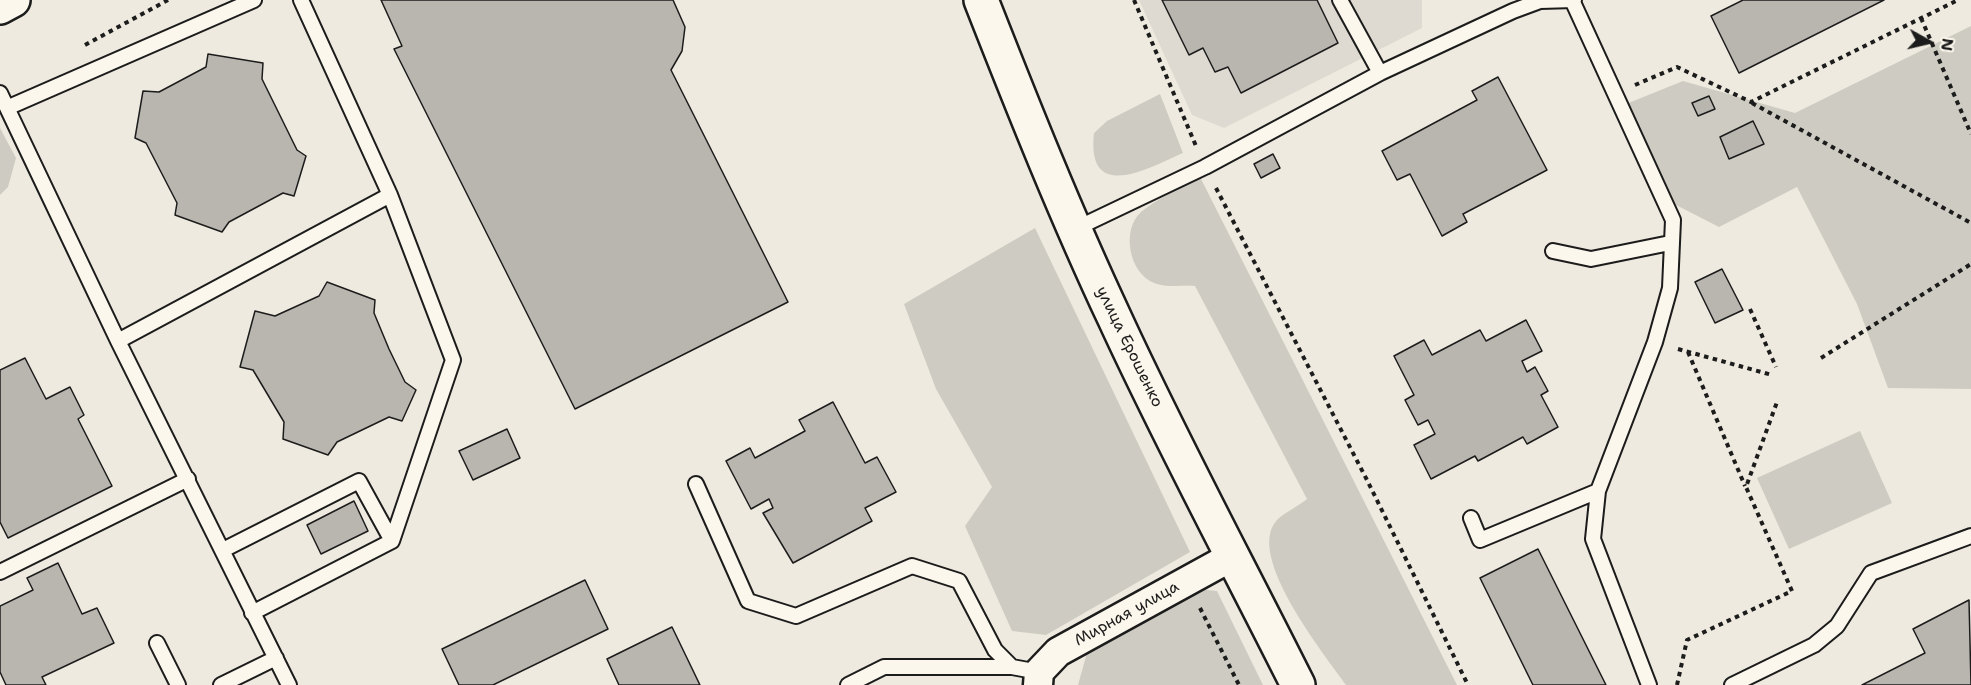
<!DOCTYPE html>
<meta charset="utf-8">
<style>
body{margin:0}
#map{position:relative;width:1971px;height:685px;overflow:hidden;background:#eeeadf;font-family:"Shantell Sans",sans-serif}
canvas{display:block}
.north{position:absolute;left:1899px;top:12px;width:60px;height:60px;-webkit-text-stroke:4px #fbf7ec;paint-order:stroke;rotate:98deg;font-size:16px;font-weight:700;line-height:24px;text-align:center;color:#1c1c1c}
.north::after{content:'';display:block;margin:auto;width:21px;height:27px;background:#1c1c1c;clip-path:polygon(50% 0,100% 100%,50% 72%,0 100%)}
</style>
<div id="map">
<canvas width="1971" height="685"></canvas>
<div class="north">N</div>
</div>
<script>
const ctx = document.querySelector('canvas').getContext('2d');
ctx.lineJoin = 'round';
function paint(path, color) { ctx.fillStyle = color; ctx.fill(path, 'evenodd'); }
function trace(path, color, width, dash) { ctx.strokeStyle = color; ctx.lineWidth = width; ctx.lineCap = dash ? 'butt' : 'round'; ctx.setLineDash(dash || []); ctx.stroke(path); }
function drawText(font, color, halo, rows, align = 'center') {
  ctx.font = font + ' "Shantell Sans",sans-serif'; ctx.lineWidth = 4.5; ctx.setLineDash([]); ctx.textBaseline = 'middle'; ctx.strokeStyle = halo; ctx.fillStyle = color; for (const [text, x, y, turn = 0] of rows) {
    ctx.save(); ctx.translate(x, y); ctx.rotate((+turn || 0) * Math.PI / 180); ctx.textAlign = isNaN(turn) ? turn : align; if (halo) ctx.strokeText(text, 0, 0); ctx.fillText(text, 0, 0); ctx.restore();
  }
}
const built = new Path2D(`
 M1139 0H1422V28L1224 128 1192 115Z`);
const green = new Path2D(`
 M1971 26V389L1888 388 1857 304 1797 187 1719 227 1676 205 1626 104 1683 81 1795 113Z
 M1160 94 1183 153C1149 168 1086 204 1094 133L1107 121Z
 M0 128 16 158 8 187 0 195Z
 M1200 177 1457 685H1346C1325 655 1244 555 1277 520 1285 512 1299 506 1307 499L1195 286C1182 285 1167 288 1154 283 1129 273 1121 230 1141 212 1157 198 1182 188 1200 177Z
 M1035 228 1190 552 1046 635 1012 631 965 526 992 487 936 389 904 304Z
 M1860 431 1892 503 1789 549 1757 478Z
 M1197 589 1217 591 1263 685H1078L1088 649Z`);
const building = new Path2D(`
 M381 0H673L685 27 682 51 671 70 788 302 575 409 394 49 402 46Z
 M1162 0H1317L1338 43 1241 93 1228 67 1215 72 1203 48 1189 55Z
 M1743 0H1884L1739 73 1711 16Z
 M208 54 263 63 262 79 297 150 306 156 294 196 283 193 229 222 222 232 175 215 177 203 146 143 135 138 143 91 159 92 206 67Z
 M1498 77 1547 170 1463 214 1467 222 1442 236 1410 174 1397 180 1382 151 1477 100 1472 91Z
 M1709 96 1715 109 1698 116 1692 103Z
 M1753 121 1764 144 1729 159 1720 137Z
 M1273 154 1280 168 1261 178 1254 164Z
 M1722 269 1743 310 1715 323 1695 282Z
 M327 282 375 300 374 313 389 349 405 382 416 390 402 421 389 417 337 442 328 455 283 439 284 422 253 370 240 367 255 311 275 316 319 296Z
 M1526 320 1542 351 1522 361 1527 372 1535 367 1548 391 1541 395 1558 427 1527 444 1523 437 1478 461 1475 456 1431 479 1414 445 1435 434 1428 420 1418 425 1405 400 1414 395 1394 356 1424 340 1432 355 1480 330 1486 341Z
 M25 358 46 399 70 387 84 415 78 419 112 486 8 538 0 522V370Z
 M833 402 865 463 877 457 896 492 865 508 872 521 793 563 763 513 773 508 769 499 751 509 726 461 750 448 755 458 805 431 799 420Z
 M507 429 520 458 473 480 459 451Z
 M354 501 368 531 321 554 307 525Z
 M1538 549 1606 685H1533L1480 578Z
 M58 563 82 614 97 608 114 643 42 677 46 685H6L0 672V606L33 590 27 578Z
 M585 580 608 629 493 685H459L442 649Z
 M1969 600 1971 685H1862L1925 653 1913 629Z
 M672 627 700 685H619L607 659Z`);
const path = new Path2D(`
 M1134 0 1196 146
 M1921 18 1971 134
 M85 45 168 0
 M1635 85 1677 67 1751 102 1958 0
 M1752 103 1971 223
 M1216 188 1367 480 1468 685
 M1750 309 1776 367
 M1678 349 1772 375
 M1688 352 1745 486
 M1821 358 1971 264
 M1200 608 1239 685
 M1677 685 1687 640 1792 591 1746 487 1777 402`);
const service = new Path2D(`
 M301 0 390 195 453 360 392 541
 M1340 0 1380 73
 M1572 0 1673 220 1670 288 1655 342 1598 491
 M0 93 118 341 289 685
 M9 107 254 0
 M1075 229 1205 167 1380 73 1513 11 1540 1 1574 0
 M1553 251 1591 259 1670 243
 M118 341 390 195
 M696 484 748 601 796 616 912 566 959 581 995 650 1012 667 1039 672
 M1471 518 1480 540 1598 491 1593 539 1649 685
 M223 550 359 481 392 541 252 613
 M0 572 188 479
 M157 643 178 685
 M221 685 276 658
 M848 685 884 667H1012
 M1732 685 1814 645 1837 626 1871 573 1971 536`);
const minor = new Path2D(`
 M1038 685 1039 672 1058 652 1231 557`);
const secondary = new Path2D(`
 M981 0C1023 107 1066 215 1115 319 1172 443 1237 563 1298 685
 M0 7 13 0`);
const streetNames = [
 ["улица Ерошенко",1129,347,64],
 ["Мирная улица",1127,614,-29]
];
paint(built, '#dedad1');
paint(green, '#ceccc2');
paint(building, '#b9b6af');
trace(building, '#1c1c1c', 1.5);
trace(service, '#1c1c1c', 18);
trace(minor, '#1c1c1c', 33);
trace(secondary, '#1c1c1c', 38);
trace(path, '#1c1c1c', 4, [4.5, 4.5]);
trace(service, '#fbf7ec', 14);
trace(minor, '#fbf7ec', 28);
trace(secondary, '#fbf7ec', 33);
drawText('16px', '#1c1c1c', '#fbf7ec', streetNames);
</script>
